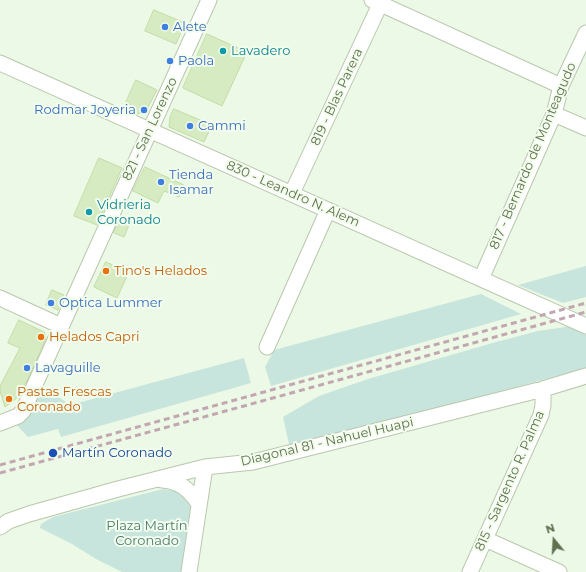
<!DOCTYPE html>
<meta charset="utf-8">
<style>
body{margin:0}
#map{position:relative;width:586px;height:572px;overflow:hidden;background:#edf9e7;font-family:Montserrat,sans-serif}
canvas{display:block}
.north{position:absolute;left:534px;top:520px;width:40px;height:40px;-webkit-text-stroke:3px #f2fded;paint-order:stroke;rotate:342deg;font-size:11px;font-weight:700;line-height:16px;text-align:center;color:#61704f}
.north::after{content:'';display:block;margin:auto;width:14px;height:18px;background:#61704f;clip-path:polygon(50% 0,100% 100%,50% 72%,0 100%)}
</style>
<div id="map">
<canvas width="586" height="572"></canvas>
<div class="north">N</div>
</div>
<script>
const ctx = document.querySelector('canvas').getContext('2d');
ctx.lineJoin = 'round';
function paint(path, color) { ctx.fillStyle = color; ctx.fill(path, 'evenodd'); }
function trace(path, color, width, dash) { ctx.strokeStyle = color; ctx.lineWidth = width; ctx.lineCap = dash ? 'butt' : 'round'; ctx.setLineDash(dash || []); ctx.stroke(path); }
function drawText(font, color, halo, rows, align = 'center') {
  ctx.font = font + ' Montserrat,sans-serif'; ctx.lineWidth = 4; ctx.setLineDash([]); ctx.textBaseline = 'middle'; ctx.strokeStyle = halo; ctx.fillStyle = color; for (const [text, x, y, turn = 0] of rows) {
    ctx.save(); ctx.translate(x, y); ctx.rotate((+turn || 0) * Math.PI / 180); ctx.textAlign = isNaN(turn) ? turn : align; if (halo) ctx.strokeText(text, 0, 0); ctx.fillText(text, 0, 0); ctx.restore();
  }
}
const green = new Path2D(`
 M586 266V297L563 303 518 285Z
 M481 294 521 314 271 386 265 367 274 350Z
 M572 326 586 335V368L290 449 283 417 319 396 368 379 496 342 538 331Z
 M244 358 251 383 61 437 58 429 28 437 13 421 39 383 70 405Z
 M163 489 175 491 187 499 193 511 182 572H122L96 559 72 544 40 528 41 524 53 517Z`);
const building = new Path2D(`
 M154 10 185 23 176 44 145 31Z
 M207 34 247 52 222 106 183 88Z
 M136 80 157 90 146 111 137 114 124 107Z
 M174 109 212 125 204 142 169 127 170 117Z
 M99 158 122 168 97 225 74 216Z
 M145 167 184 185 179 197 164 191 158 203 133 191Z
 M119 220 129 225 124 237 114 233Z
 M106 262 129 272 117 298 94 287Z
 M52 290 64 295 58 310 46 305Z
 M19 320 44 332 46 338 29 377 18 397 5 407 0 391V386L20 348 8 343Z`);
const minor = new Path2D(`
 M372 0 561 86
 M0 63 586 326
 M554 114 586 128
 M292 193 382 0
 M481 279 554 114 561 86 586 33
 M0 298 61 326
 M267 347 328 210
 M0 423 18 416 23 411 209 0
 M162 480C179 481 189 489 199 504
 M0 527 9 521 29 514 118 489 205 467 253 462 543 389 586 376
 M485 539 559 572
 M189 572 205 467
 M470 572 541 415 543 405V389`);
const rail = new Path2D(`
 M0 465 586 303
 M0 473 586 312`);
const markers = [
 [165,27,4,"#3f7fe0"],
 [223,51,4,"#0f9aa8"],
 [170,61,4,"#3f7fe0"],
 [144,110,4,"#3f7fe0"],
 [190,126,4,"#3f7fe0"],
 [161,182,4,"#3f7fe0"],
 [89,212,4,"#0f9aa8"],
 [106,271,4,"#e8710a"],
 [51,303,4,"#3f7fe0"],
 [41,337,4,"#e8710a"],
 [27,368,4,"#3f7fe0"],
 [9,399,4,"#e8710a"],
 [53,453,5,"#1a4fb4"]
];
const shopNames = [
 ["Alete",173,27],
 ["Paola",178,61],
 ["Rodmar Joyeria",136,110,"right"],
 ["Cammi",198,126],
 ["Tienda",169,175],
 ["Isamar",169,190],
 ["Optica Lummer",59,303],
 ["Lavaguille",35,368]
];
const cultureNames = [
 ["Lavadero",231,51],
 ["Vidrieria",97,205],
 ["Coronado",97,220]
];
const streetNames = [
 ["819 - Blas Parera",337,97,-65],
 ["821 - San Lorenzo",150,129,-65],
 ["817 - Bernardo de Monteagudo",533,156,-67],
 ["830 - Leandro N. Alem",293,194,24],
 ["Diagonal 81 - Nahuel Huapi",327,442,-13],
 ["815 - Sargento R. Palma",510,481,-66]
];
const foodNames = [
 ["Tino's Helados",114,271],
 ["Helados Capri",49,337],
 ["Pastas Frescas",17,392],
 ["Coronado",17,407]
];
const transitNames = [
 ["Martín Coronado",62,453]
];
const parkNames = [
 ["Plaza Martín",147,526],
 ["Coronado",147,541]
];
paint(green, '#c7e5dc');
paint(building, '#d7ebc2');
trace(building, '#c2dca5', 1);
trace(minor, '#b9c7ad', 17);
trace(minor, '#fff', 15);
trace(rail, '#c2a7b1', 3, [6, 4]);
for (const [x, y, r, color] of markers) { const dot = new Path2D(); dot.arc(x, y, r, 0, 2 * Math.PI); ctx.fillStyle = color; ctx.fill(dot); trace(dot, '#f2fded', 1.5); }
drawText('13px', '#366cbe', '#f2fded', shopNames, 'left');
drawText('13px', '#0d838f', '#f2fded', cultureNames, 'left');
drawText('13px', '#61704f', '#f2fded', streetNames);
drawText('13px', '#c56008', '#f2fded', foodNames, 'left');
drawText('13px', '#164399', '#f2fded', transitNames, 'left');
drawText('13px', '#4c7a70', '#f2fded', parkNames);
</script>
